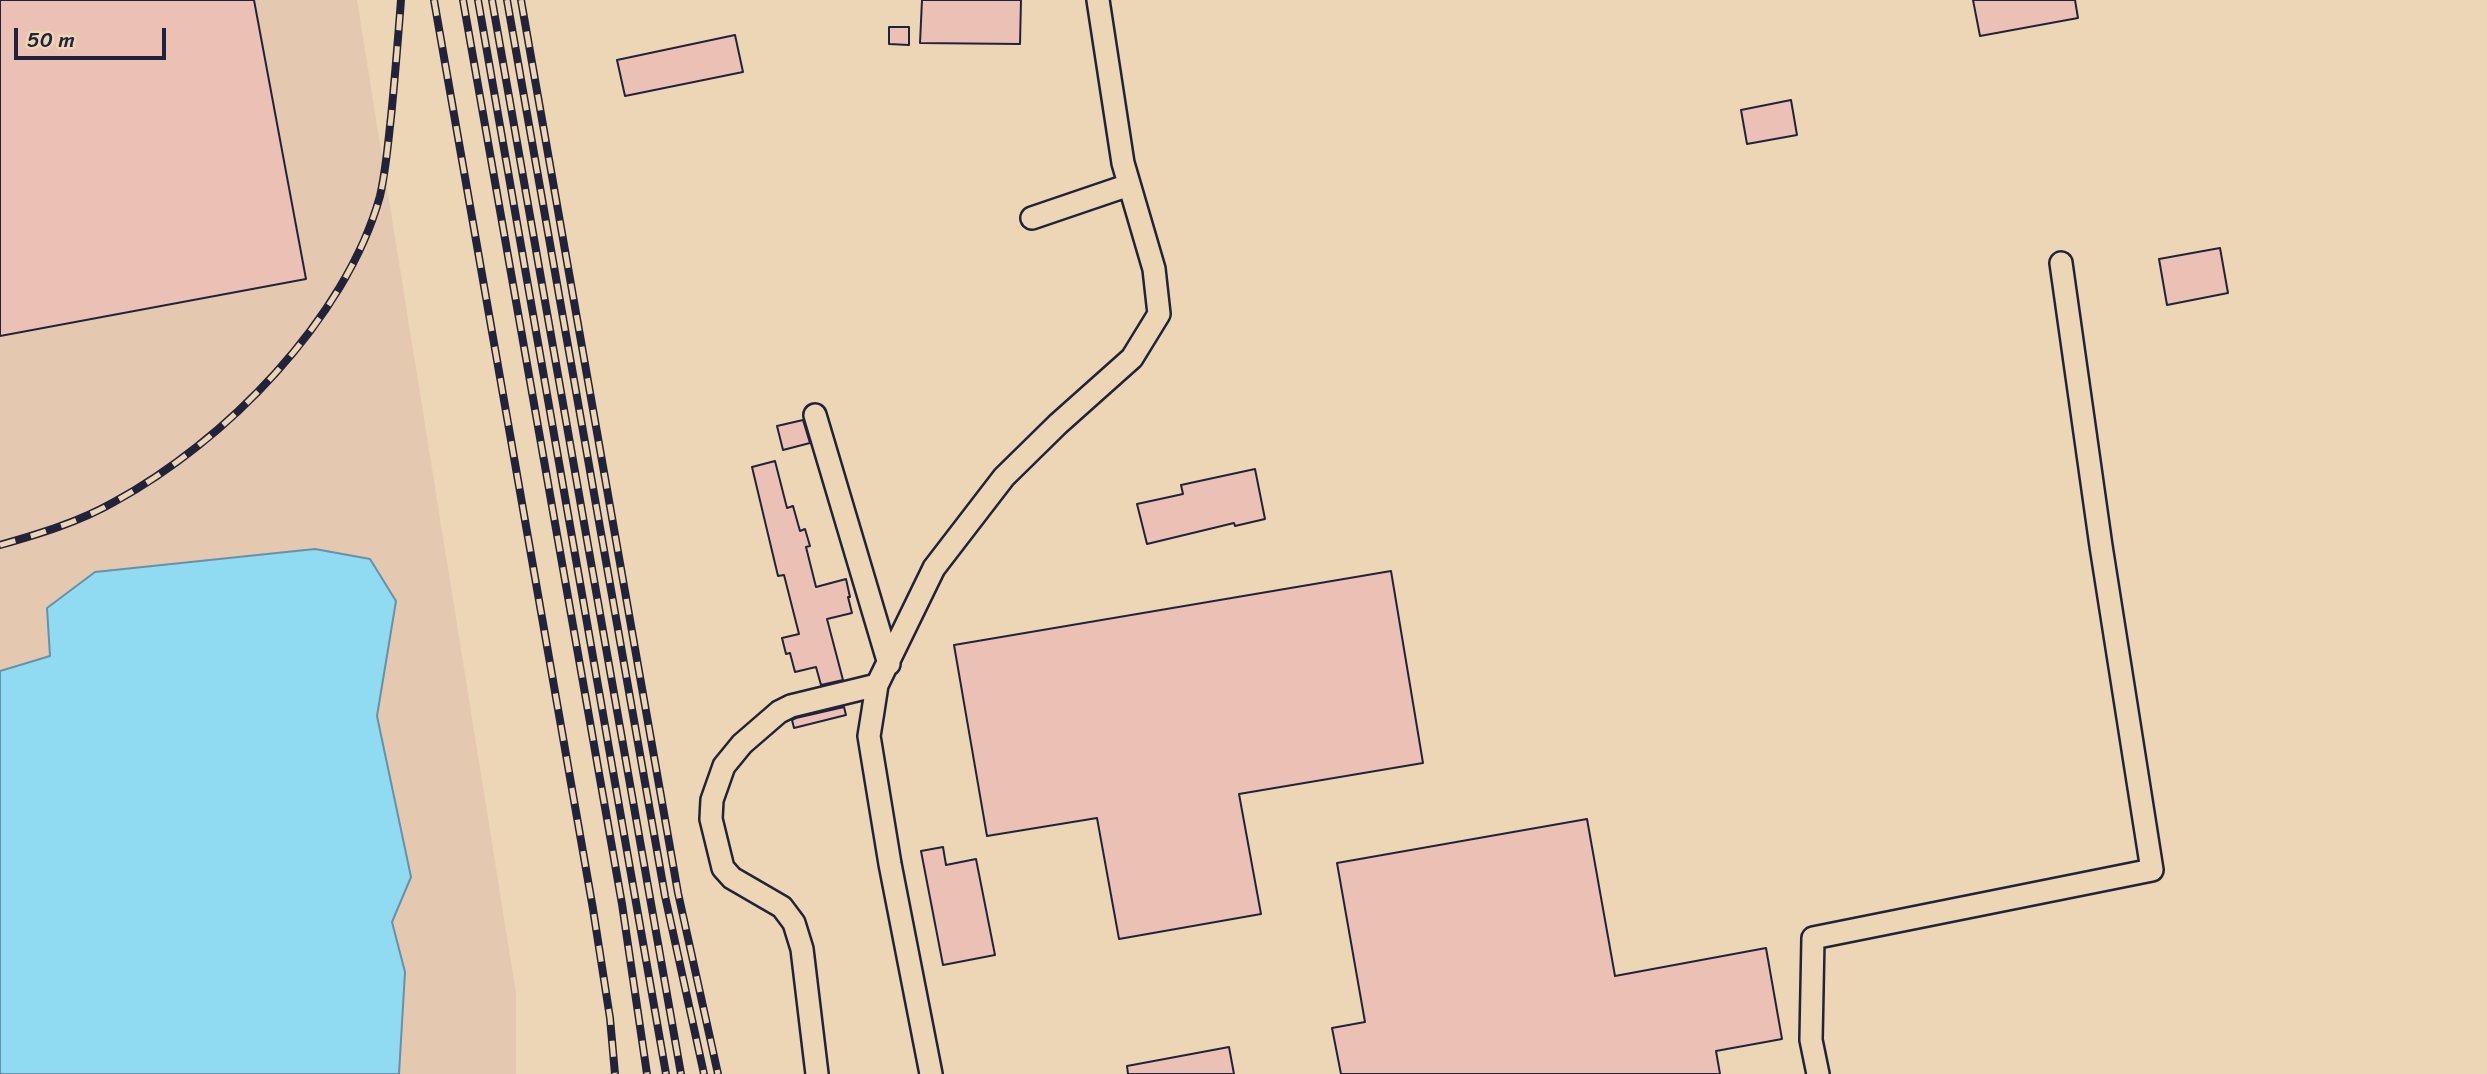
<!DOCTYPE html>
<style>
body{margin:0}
#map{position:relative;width:2487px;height:1074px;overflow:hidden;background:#ecd6b5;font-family:Sriracha,sans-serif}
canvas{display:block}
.scale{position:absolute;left:14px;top:28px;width:152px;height:32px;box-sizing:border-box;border:4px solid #22223b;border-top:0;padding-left:9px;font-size:21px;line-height:24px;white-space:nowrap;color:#22223b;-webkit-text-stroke:5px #ecd6b5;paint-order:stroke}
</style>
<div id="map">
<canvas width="2487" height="1074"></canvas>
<div class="scale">50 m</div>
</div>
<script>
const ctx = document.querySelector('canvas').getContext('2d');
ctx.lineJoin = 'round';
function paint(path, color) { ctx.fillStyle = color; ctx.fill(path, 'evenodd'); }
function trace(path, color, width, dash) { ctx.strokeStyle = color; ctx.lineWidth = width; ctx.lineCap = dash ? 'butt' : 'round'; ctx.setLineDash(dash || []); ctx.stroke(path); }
const built = new Path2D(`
 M0 0H357L516 993V1074H0Z`);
const water = new Path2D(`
 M315 549 370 559 396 601 377 716 411 877 392 922 405 972 399 1074H0V671L50 656 47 608 95 572Z`);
const building = new Path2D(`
 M0 0H254L306 279 0 336Z
 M922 0H1021L1020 44 920 43Z
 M1973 0H2075L2078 18 1980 36Z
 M889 27H909V45L889 44Z
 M735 35 743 72 625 96 617 60Z
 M1791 100 1797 135 1747 144 1741 110Z
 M2220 248 2228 293 2167 305 2159 259Z
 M803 420 810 443 783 450 777 426Z
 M775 461 787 508 793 506 800 531 805 529 810 546 806 547 816 587 846 579 850 597H848L852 613 827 619 843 680 821 685 816 667 795 672 790 653 786 654 782 638 799 634 784 575 778 576 752 467Z
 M1255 469 1265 519 1235 526 1234 523 1147 544 1137 504 1183 494 1181 485Z
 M1391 571 1423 763 1239 794 1261 914 1119 939 1097 818 987 836 954 645Z
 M844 707 846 715 794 728 792 720 796 718Z
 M1587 819 1615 976 1766 948 1782 1039 1716 1051 1720 1074H1341L1332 1028 1365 1022 1337 863Z
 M943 847 946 865 976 859 995 955 943 965 921 851Z
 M1229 1047 1234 1074H1128L1127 1066Z`);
const minor = new Path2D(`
 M1032 218 1129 185
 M815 415 889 664
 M817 1074 802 949 794 923 782 907 732 878 723 868 711 819 712 800 724 766 742 744 779 712 791 706 877 685
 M931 1074 890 864 869 736 873 711 877 685 934 568 1004 477 1058 424 1132 358 1159 314 1154 269 1123 163 1098 0
 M1818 1074 1811 1040 1813 938 2152 870 2101 546 2061 263`);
const rail = new Path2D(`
 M434 0 593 909 610 1018 615 1074
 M463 0 622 904 647 1074
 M478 0 666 1074
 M492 0 681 1074
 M507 0 665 896 704 1074
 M521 0 678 893 718 1074
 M0 545C39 534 79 522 114 502 225 442 346 319 380 196 386 170 388 143 391 117 395 78 398 39 401 0`);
paint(built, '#e4c9b0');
paint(water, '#91dbf2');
trace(water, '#6591a9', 2);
paint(building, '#ecc1b5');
trace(building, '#22223b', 2);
trace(minor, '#22223b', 26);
trace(minor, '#ecd6b5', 21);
trace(rail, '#22223b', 8);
trace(rail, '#ecd6b5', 5, [16]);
</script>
